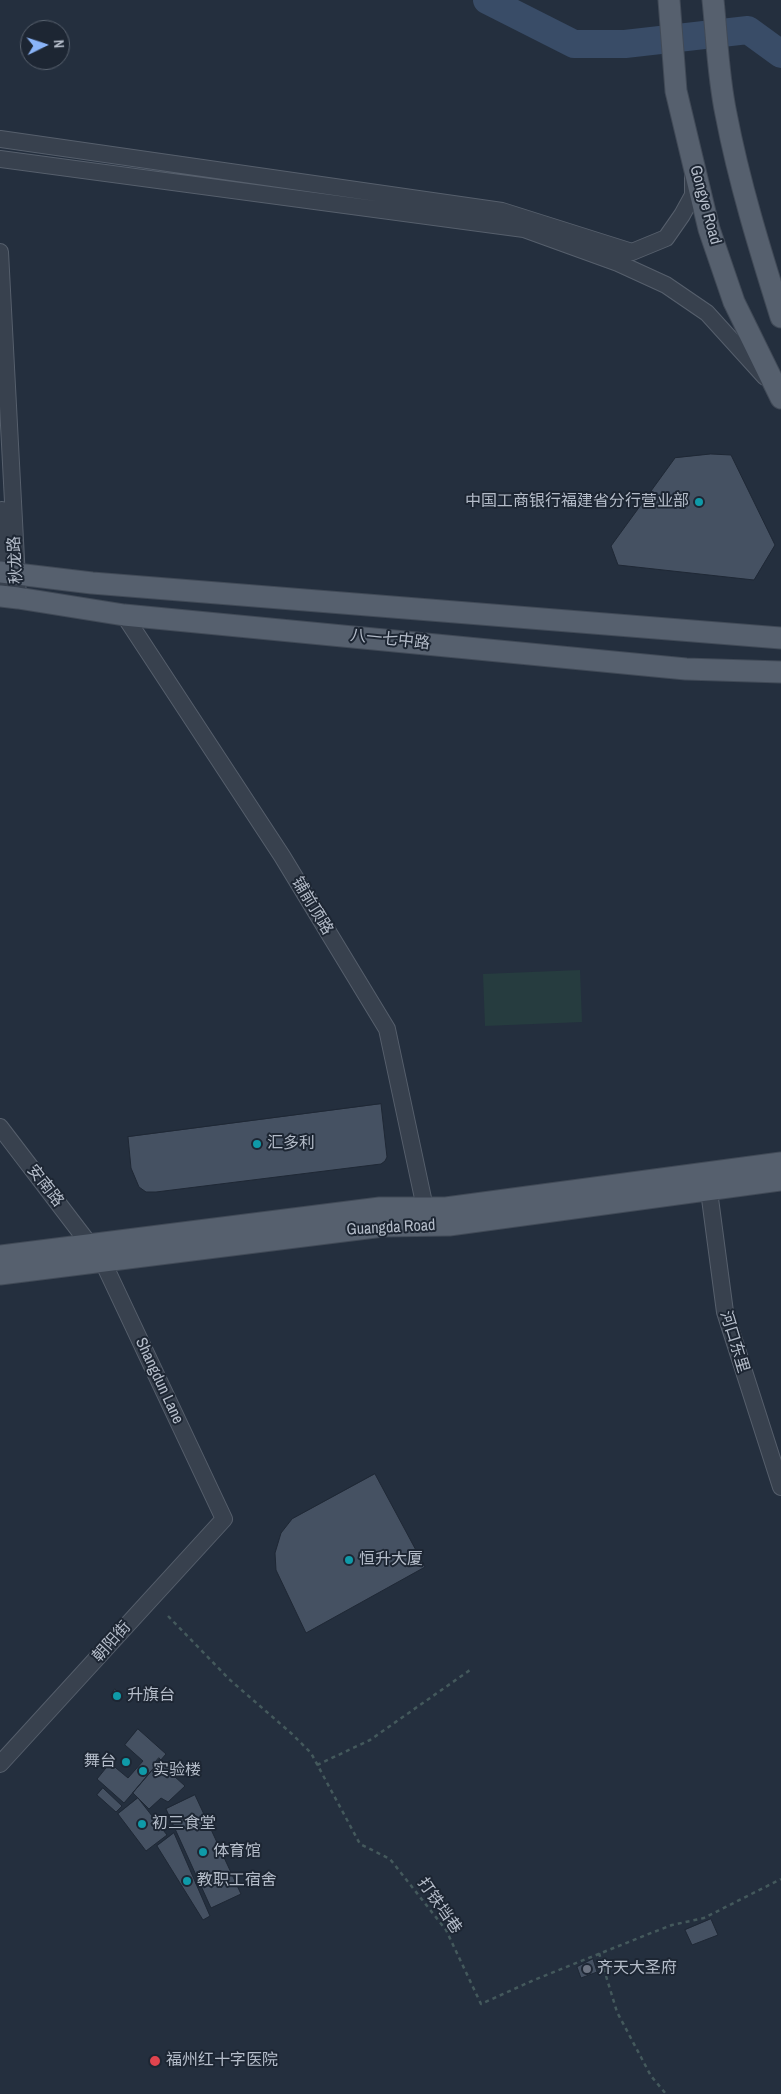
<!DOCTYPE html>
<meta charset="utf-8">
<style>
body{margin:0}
#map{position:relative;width:781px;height:2094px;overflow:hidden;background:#242f3e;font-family:"Archivo Narrow",sans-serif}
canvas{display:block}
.north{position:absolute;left:20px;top:20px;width:50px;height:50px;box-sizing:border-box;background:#1d2633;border:1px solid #59626f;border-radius:50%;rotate:86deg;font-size:14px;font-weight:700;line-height:20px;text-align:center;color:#b4bcc9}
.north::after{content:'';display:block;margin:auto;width:18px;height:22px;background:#8ab4f8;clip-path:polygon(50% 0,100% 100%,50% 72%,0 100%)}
</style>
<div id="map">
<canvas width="781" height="2094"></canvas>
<div class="north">N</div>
</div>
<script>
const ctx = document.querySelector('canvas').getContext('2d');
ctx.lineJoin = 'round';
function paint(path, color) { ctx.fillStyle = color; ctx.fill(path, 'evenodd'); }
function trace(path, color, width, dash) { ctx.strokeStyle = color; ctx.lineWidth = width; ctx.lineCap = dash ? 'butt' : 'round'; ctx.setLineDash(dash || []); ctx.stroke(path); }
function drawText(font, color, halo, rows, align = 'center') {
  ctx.font = font + ' "Archivo Narrow","Noto Sans SC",sans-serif'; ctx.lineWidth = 4; ctx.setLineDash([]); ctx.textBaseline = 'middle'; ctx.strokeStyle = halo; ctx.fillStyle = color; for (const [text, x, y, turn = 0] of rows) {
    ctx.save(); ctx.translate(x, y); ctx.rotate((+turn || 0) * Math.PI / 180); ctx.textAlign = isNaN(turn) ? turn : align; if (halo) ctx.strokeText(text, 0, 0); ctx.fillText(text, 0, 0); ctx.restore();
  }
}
const green = new Path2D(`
 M580 970 582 1022 485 1026 483 974Z`);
const river = new Path2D(`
 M487 0 574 44H625L748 30 781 54`);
const building = new Path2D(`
 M711 454 731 455 775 545 754 580 618 565 611 546 675 458Z
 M381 1104 387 1157 385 1161 381 1164 156 1192H146L139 1187 131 1168 128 1137Z
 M375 1474 425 1567 306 1633 276 1570 275 1553 281 1533 292 1519Z
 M115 1689 123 1697 119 1702 111 1695Z
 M138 1729 166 1754 124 1803 97 1779 110 1763 128 1778 143 1761 125 1745Z
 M159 1758 165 1764 159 1770 153 1765Z
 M160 1761 177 1772 174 1776 185 1786 168 1802 161 1798 149 1809 133 1793Z
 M103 1788 122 1806 116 1812 97 1795Z
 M195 1795 241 1894 211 1908 166 1809Z
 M138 1798 167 1835 146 1851 118 1814Z
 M174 1833 210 1916 203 1920 157 1846Z
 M711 1919 718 1935 692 1945 685 1930Z
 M593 1959 597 1972 581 1978 577 1967Z`);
const path = new Path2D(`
 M168 1616 229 1679 292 1734 311 1753 360 1844 390 1859 446 1930 481 2004 534 1980 646 1935 672 1925 704 1918 781 1879
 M317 1765 370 1740 470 1670
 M599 1953 617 2012 651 2076 666 2094`);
const minor = new Path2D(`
 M0 139 502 211 632 252 666 238 682 215 693 195V178
 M0 159 524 229 618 263 666 285 707 313 765 377
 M0 252 18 598
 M2 510 5 572 3 597
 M124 615 282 856 387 1029 427 1217
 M0 1127 103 1262 224 1519 0 1764
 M709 1191 725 1312 781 1487`);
const major = new Path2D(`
 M669 0 676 91 709 229 734 302 781 398
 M713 0C717 38 718 76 726 114 739 182 760 250 781 317
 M0 572 92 583 781 638
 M0 596 18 598 124 615 686 669 781 672
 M0 1256 380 1208H446L781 1163
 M0 1274 383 1226 449 1225 781 1180`);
const markers = [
 [699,502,5,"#0f9aa8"],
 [257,1144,5,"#0f9aa8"],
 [349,1560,5,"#0f9aa8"],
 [117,1696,5,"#0f9aa8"],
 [126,1762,5,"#0f9aa8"],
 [143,1771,5,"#0f9aa8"],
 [142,1824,5,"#0f9aa8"],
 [203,1852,5,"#0f9aa8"],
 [187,1881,5,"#0f9aa8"],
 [587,1969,5,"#6b7280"],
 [155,2061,6,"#e0444e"]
];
const streetNames = [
 ["Gongye Road",705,205,75],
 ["秋龙路",16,560,-93],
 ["八一七中路",390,640,6],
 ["铺前顶路",312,906,59],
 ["安南路",45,1186,52],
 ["Guangda Road",391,1228,-3],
 ["河口东里",734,1342,73],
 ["Shangdun Lane",159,1381,65],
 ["朝阳街",112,1642,-48],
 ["打铁垱巷",439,1906,55]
];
const poiNames = [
 ["中国工商银行福建省分行营业部",689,502,"right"],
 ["汇多利",267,1144],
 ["恒升大厦",359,1560],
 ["升旗台",127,1696],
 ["舞台",116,1762,"right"],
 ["实验楼",153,1771],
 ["初三食堂",152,1824],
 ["体育馆",213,1852],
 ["教职工宿舍",197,1881],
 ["齐天大圣府",597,1969],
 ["福州红十字医院",166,2061]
];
paint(green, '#263c3f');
trace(river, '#394c67', 28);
paint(building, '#455162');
trace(building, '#1f2835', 1);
trace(minor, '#565f6c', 18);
trace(major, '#414a57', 23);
trace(path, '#44595c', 2.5, [4, 4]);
trace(minor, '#38414e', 16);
trace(major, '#56606e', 21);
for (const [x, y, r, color] of markers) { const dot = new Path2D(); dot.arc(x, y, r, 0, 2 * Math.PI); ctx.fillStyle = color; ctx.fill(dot); trace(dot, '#1d2633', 2); }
drawText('16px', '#b4bcc9', '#1d2633', streetNames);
drawText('16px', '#b4bcc9', '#1d2633', poiNames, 'left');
</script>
